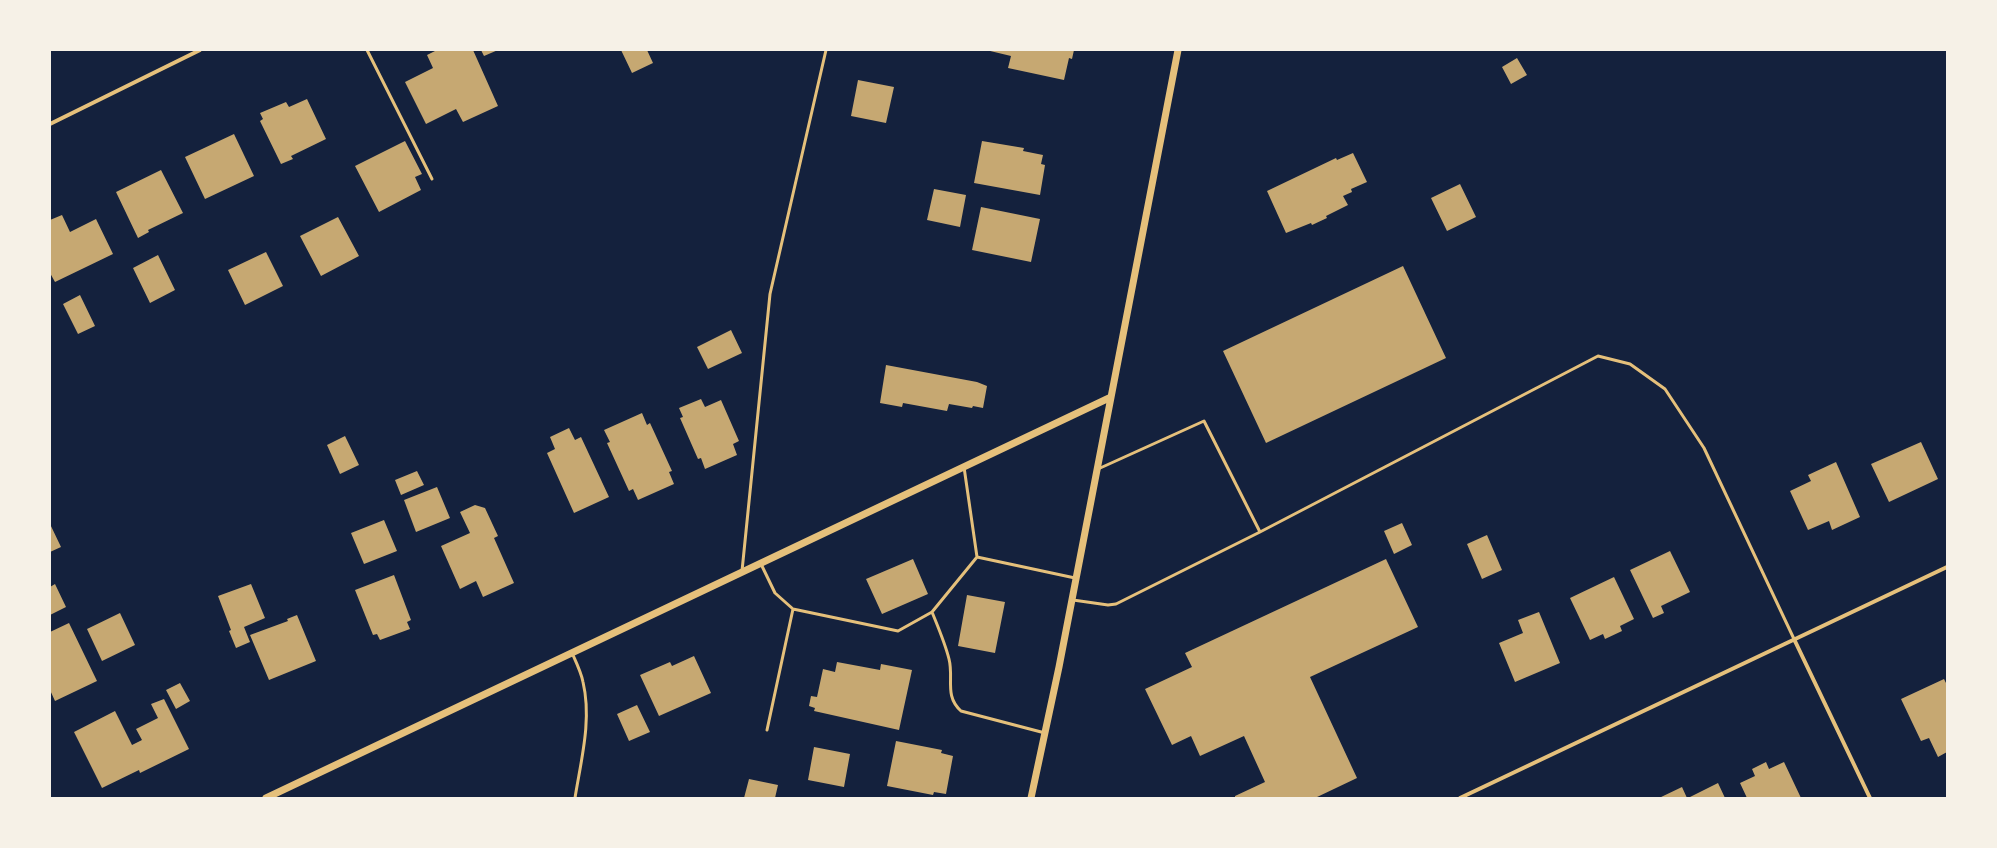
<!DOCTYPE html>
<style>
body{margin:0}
#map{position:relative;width:1997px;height:848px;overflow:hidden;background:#14213d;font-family:"PT Sans",sans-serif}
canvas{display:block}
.frame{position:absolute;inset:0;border:51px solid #f6f1e7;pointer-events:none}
</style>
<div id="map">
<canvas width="1997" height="848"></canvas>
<div class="frame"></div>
</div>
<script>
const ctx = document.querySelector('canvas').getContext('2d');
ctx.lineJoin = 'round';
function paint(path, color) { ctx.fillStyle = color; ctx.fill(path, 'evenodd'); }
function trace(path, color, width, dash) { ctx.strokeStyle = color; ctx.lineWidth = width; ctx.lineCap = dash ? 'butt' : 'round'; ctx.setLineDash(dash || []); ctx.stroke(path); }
const building = new Path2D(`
 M437 50H473L498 106 463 122 456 109 426 124 405 82 433 68 427 55Z
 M481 50H498L484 56Z
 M621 50H647L653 63 632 73Z
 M986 50H1074L1072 59 1069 58 1064 80 1008 68 1011 56Z
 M1517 58 1527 75 1511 84 1502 67Z
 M858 80 894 87 886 123 851 116Z
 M307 99 326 139 291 156 293 159 281 164 260 121 263 119 260 113 286 102 289 107Z
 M234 134 254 176 205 199 185 157Z
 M405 141 422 174 415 177 421 190 379 212 355 166Z
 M982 141 1024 148 1023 151 1043 155 1041 164 1045 165 1040 195 974 183Z
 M1353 153 1367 182 1351 189 1352 192 1343 196 1348 205 1326 216 1327 218 1312 225 1311 223 1286 233 1267 191 1336 158 1337 160Z
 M161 170 183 213 148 230 149 232 138 238 116 192Z
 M1460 184 1476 217 1447 231 1431 198Z
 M934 189 966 195 960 227 927 220Z
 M981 207 1040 219 1031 262 972 250Z
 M62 215 70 232 96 219 113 254 55 282 50 273V220Z
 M338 217 359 256 321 276 300 236Z
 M266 252 283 286 245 305 228 270Z
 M158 255 175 290 150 303 133 268Z
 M1403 266 1446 358 1266 443 1223 351Z
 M80 295 95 326 78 334 63 304Z
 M731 330 742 353 708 369 697 347Z
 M886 365 977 382 987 386 983 408 973 406 972 408 949 404 947 411 903 403 902 407 880 403Z
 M701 399 705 407 721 400 739 441 733 444 737 455 705 469 701 458 698 459 680 418 683 417 679 408Z
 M642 413 647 425 650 423 672 471 669 472 674 484 638 500 633 489 629 491 607 443 610 442 604 430Z
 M569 428 575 440 581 437 609 497 574 513 547 453 555 449 550 437Z
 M345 436 359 465 340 474 327 445Z
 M1921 442 1938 479 1889 502 1871 464Z
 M1836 462 1860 517 1832 530 1829 521 1808 530 1790 491 1811 481 1808 475Z
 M417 471 424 485 401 495 395 480Z
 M437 487 450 518 416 532 404 500Z
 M475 505 485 508 498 536 494 538 514 583 483 597 476 581 460 589 441 546 470 533 460 512Z
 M384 520 397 551 364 564 351 533Z
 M1402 523 1412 545 1394 554 1384 531Z
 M50 524 61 547 50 552Z
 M1487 535 1502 570 1482 579 1467 544Z
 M1670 551 1690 592 1661 606 1664 613 1653 618 1630 570Z
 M913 559 928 594 882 614 866 579Z
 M1386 559 1418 627 1310 677 1357 778 1315 798H1235V796L1265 782 1244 736 1200 756 1191 736 1172 745 1145 689 1192 667 1185 653Z
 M394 575 411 620 407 622 410 629 380 640 377 634 373 635 355 590Z
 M1614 577 1634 619 1620 626 1622 631 1605 639 1603 634 1590 640 1570 598Z
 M55 584 66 607 50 615V587Z
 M251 584 265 618 244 627 250 642 236 648 229 631 231 630 218 596Z
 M967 595 1005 602 995 653 958 646Z
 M1539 612 1560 663 1515 682 1499 643 1523 633 1518 620Z
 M120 613 135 645 102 661 87 629Z
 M297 615 316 661 269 680 250 635 288 621 287 619Z
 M69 623 97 681 55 701 50 690V632Z
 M694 656 711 693 659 716 640 675 670 662 672 666Z
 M837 662 880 670 881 664 912 670 899 730 814 711 815 708 809 706 811 696 817 697 823 669 835 672Z
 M1944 679 1947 685V752L1938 757 1929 738 1921 741 1901 699Z
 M180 683 190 701 176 709 166 690Z
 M164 699 189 749 140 773 139 770 102 788 74 732 115 711 132 745 142 740 136 729 158 718 151 704Z
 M637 705 650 732 629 741 617 714Z
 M896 741 942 750 941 753 953 756 946 794 934 792 933 795 887 786Z
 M814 747 850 754 844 787 808 780Z
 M1766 762 1769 769 1784 762 1801 798H1747L1740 783 1755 776 1752 769Z
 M749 779 778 785 775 798H744Z
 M1718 783 1725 798H1688Z
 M1682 787 1687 798H1659Z`);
const service = new Path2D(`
 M367 50 432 179
 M964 467 977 557 1075 578
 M1098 469 1204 421 1260 532
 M761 564 775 593 793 609 898 631 932 612 977 557
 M742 571 770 294 826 50
 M1073 600 1108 605 1116 604 1260 532 1598 356 1630 364 1665 389 1704 448 1794 639
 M932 612C938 627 945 643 949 659 954 678 944 696 961 711L1045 733
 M572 653C576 662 581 672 583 682 592 720 581 760 575 798
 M767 730 793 609`);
const minor = new Path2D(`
 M50 124 200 50
 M1794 639 1870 798
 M1460 798 1947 567`);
const tertiary = new Path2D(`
 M266 798 1109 398
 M1031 798 1059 667 1178 50`);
paint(building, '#c6a872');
trace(service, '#e5c07b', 3);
trace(minor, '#e5c07b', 4);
trace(tertiary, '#e5c07b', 7);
</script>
